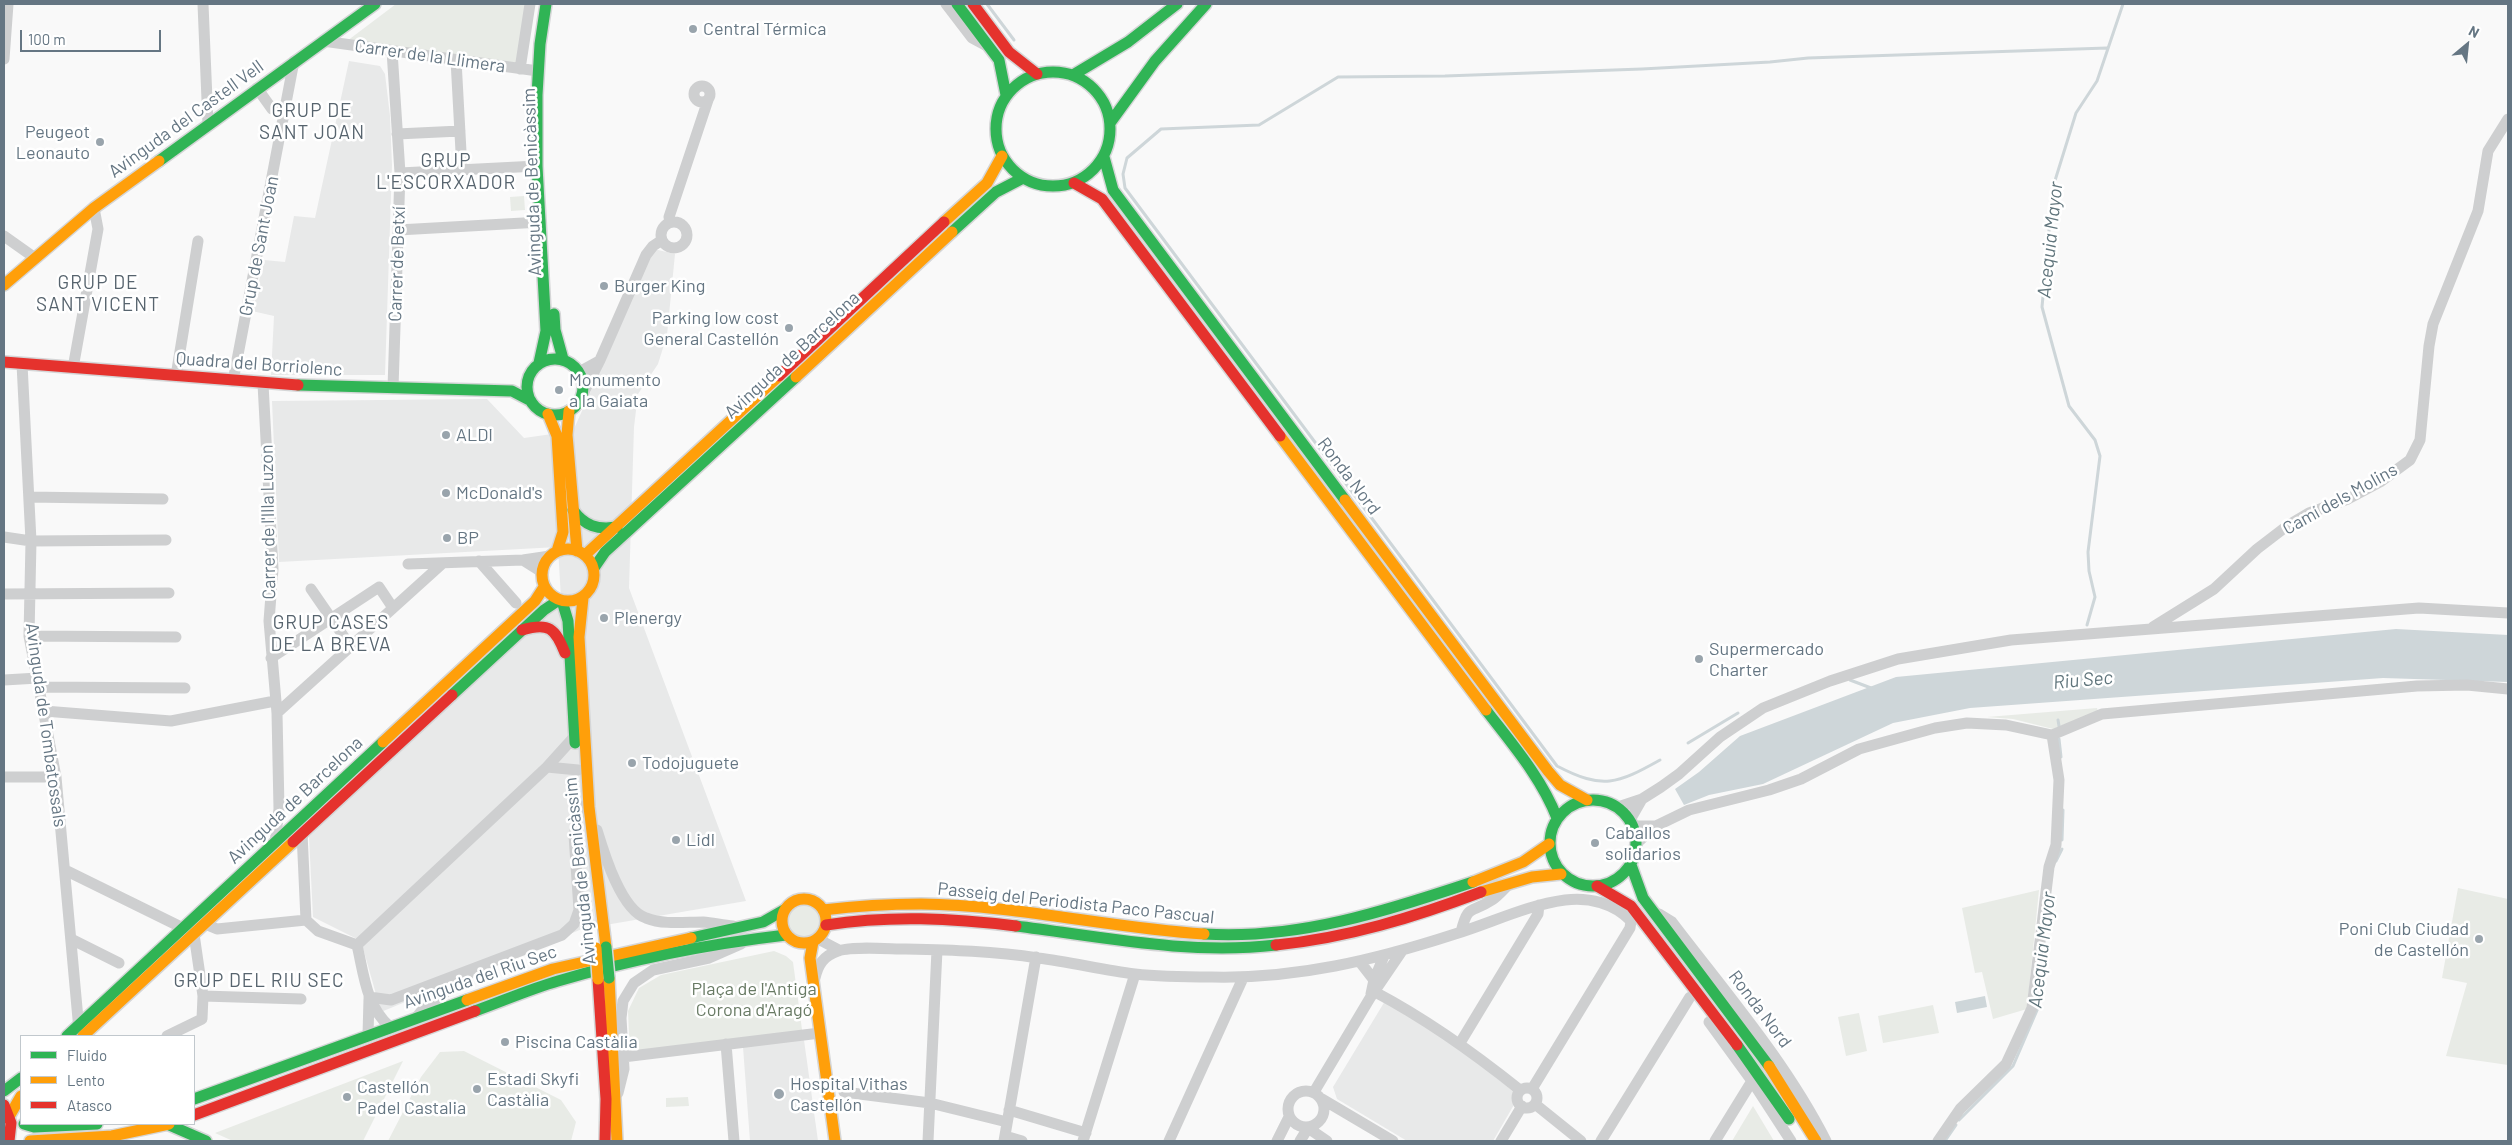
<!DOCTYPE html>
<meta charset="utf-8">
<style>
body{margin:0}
#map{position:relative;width:2512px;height:1145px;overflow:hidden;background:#f9f9f9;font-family:Barlow,sans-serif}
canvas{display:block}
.frame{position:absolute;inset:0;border:5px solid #657683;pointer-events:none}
.legend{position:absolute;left:20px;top:1035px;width:175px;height:90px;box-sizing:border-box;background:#fff;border:1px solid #c1c8cd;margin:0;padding:6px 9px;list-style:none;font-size:15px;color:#657683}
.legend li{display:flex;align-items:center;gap:10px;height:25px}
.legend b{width:25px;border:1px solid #c1c8cd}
.north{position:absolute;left:2442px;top:20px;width:50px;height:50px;-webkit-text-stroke:4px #fff;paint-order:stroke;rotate:28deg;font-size:14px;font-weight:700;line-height:20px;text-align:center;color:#657683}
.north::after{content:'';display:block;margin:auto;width:18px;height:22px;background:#657683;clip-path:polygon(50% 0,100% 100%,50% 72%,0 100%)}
.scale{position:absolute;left:20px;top:30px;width:141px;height:22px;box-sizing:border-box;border:2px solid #657683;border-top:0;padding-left:6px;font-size:15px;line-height:18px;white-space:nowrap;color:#657683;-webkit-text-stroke:4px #fff;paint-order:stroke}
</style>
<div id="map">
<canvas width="2512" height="1145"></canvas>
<div class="frame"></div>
<ul class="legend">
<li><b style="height:6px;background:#30b455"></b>Fluido</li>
<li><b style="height:6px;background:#ff9f0a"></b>Lento</li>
<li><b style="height:6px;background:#e5322d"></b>Atasco</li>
</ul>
<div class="north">N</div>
<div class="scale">100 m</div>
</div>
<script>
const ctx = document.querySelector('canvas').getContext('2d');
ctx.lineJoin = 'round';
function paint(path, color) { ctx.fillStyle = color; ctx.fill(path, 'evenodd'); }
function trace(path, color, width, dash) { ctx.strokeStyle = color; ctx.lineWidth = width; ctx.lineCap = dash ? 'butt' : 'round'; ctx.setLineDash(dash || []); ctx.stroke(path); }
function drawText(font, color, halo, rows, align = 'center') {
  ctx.font = font + ' Barlow,sans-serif'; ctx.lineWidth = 5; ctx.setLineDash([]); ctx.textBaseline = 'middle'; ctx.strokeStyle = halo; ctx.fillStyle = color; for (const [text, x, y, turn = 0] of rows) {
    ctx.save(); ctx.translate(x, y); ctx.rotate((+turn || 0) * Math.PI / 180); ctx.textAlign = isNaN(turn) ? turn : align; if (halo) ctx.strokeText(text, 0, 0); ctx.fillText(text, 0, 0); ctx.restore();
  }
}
const built = new Path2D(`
 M349 61 380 66 385 74 390 116 392 165 385 375H271L274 316 252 311 264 260 285 262 294 216 315 218Z
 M654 249 675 254 667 335 658 364 638 394 634 427 629 588 746 901 582 929 381 1012 361 941 313 917 309 837 561 599 558 547 279 562 272 401 487 399 524 438 573 431Z
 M1385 1001 1441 1033 1515 1093V1103L1493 1141H1407L1337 1099 1333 1087Z
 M804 1040 818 1141H750L743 1047Z`);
const green = new Path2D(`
 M396 4H525L517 65 347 41Z
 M524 196 525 210 511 211 510 197Z
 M2097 708 2098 711 2053 729 2013 719 1987 717Z
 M2458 888 2508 899V1065L2446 1056 2467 983 2442 978Z
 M2039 890 2027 1009 1993 1019 1982 972 1975 973 1962 908Z
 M788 921a16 16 0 1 1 32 0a16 16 0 1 1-32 0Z
 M774 951 786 956 793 962 803 1037 630 1059 628 1011 639 988 661 975Z
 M1933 1005 1939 1033 1883 1043 1878 1016Z
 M1859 1013 1867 1051 1846 1056 1838 1017Z
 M464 1051 561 1100 576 1122 571 1141H388L421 1077 440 1052Z
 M403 1061 363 1141H233L215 1133Z
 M688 1097 689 1106 666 1107V1098Z
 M1753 1106 1774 1141H1732Z`);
const water = new Path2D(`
 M2396 629 2508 635V682L2383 678 1970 708 1893 723 1763 784 1709 795 1684 805 1675 789 1699 772 1740 736 1896 677Z
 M1985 996 1987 1007 1957 1013 1955 1002Z`);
const stream = new Path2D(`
 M987 4 1014 40
 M2087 625 2095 597 2089 571 2088 552 2100 456 2095 440 2069 406 2042 307 2053 187 2076 113 2097 81 2123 4
 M1850 680 1871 688
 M2058 720 2059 726
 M2059 739 2061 757
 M1688 743 1738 713
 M1660 760C1617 784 1603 790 1557 766L1125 188 1123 174 1127 158 1161 129 1259 125 1338 77 1445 76 1642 69 1770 62 1808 58 2107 48
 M2062 840 2063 810
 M2056 861 2062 849
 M1959 1120 2013 1066 2038 1008V1001
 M1945 1141 1956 1125`);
const street = new Path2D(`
 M203 4 208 124
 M946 4 972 38 985 45
 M323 41 538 71
 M392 51 400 173 393 388
 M4 59 8 4
 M456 60 462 170
 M520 69 530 4
 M694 94a8 8 0 1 1 16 0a8 8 0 1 1-16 0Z
 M257 88 272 109 284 111
 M397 134 460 131
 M400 173 537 166
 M671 222 669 217 708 100
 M661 235a13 13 0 1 1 26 0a13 13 0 1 1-26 0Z
 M398 230 541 222
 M4 236 35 258
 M22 364 31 541 29 636 56 777 79 1030
 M73 368 98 229 94 208
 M579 372 599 361
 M176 376 198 241
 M233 381 294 61
 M263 384 273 569 269 621 277 713 279 809 275 843
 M580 400 600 360 646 255 653 246 662 240
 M29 497 163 499
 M4 537 31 541 166 540
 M523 560 542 572
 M479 561 516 603
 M408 564 523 560 550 556
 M311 589 351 647
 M4 594 169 593
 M2153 627 2214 589 2257 549 2287 526 2309 513 2348 499 2380 482 2410 460 2420 440 2429 346 2433 324 2478 211 2488 151 2508 119
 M29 636 176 637
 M271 658 379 587 393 608
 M4 680 38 678
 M40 687 185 688
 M44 711 171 721 275 701
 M277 713 443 563
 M547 767 578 770
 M4 777H56
 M1618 807 1642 799 1661 787 1679 774 1720 737 1763 708 1830 681 1898 659 2011 640 2419 608 2508 613
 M1630 820 1642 799
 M1633 826H1656
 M597 830C604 853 621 910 646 918 664 925 684 922 703 922 713 923 723 925 733 926
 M302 833 306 920 318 931 357 945C364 975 366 1006 390 1027
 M1637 843 1656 826 1689 810 1769 790 1801 779 1859 749 1935 728 1967 723 2006 725 2052 735 2102 714 2417 686 2467 685 2508 689
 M65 870 183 928
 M1659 914 1672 922C1726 993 1786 1062 1826 1141
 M205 924 217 929 306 920
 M1461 932C1468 903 1471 914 1492 900 1498 896 1504 889 1509 884
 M71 939 119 963
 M818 939 839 950
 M357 945 547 767 575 736
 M1360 962 1374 980 1371 994
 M815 978C818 965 823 956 838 951 851 946 890 949 906 949 950 950 994 951 1038 958 1070 962 1103 970 1135 974 1161 977 1186 977 1212 977 1296 979 1375 960 1455 934 1491 923 1527 905 1565 900 1589 897 1614 903 1631 921L1630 928 1532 1089
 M1374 980 1384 956
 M1375 992C1428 1020 1474 1053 1520 1090
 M203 996 301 999
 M369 997 391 1000 562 935 574 924 579 910 574 835 581 806
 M416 1018 424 1008 468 975
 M1709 1022 1752 1081 1791 1141
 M368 1035 369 999
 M167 1036 202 1019 203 996 194 934
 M1460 1043 1538 914 1539 905
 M726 1044 734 1141
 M623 1057 820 1033
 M1517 1098a10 10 0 1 1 20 0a10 10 0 1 1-20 0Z
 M1288 1109a18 18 0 1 1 36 0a18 18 0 1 1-36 0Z
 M844 1092 930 1103 1007 1122
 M1314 1092 1370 998 1402 951
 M618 1093 624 1069 621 1018 623 1001 634 983 653 970 709 958 741 944
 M1322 1099 1393 1141
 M1535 1104 1581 1141
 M1009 1110 1086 1133
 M1308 1128 1327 1141
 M1005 1136 1022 1141
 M928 1141 937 950
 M1004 1141 1036 957
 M1083 1141 1135 974
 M1169 1141 1243 978
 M1277 1141 1289 1117
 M1300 1141 1308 1128
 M1501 1141 1522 1106
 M1601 1141 1690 997
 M1715 1141 1752 1081
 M1938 1141 1960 1109 2006 1064 2032 1008 2049 867 2056 845 2059 780 2052 735`);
const fast = new Path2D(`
 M957 4 999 60 1006 95
 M996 129a57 57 0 1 1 114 0a57 57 0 1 1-114 0Z
 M1073 75 1128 42 1177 4
 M1110 123 1155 61 1206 4
 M1104 157 1113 190 1345 500
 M159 161 375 4
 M952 232 996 192 1023 178
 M554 314 555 330 563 359
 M527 387a28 28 0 1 1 56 0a28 28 0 1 1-56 0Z
 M539 363 546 331 537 166V95L540 44 546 4
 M298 385 512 391 531 401
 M573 510C585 526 597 530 617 527
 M594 568 605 552 796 377
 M562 601 568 621 575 743
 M452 695 544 610 559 600
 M1486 710C1512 744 1541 777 1557 818
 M1550 843a43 43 0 1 1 86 0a43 43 0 1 1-86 0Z
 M1631 865 1643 898 1769 1066
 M1016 926C1104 937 1187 955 1276 945
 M1204 934C1298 940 1386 911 1473 882
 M691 938 763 922 784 910
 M475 1011C503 1001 530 989 558 981 632 959 709 944 786 935
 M67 1036 383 742
 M1737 1045 1789 1119
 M4 1091 21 1078
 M194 1099 467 1000
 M24 1124 34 1127 97 1124
 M167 1124 206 1141`);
const slow = new Path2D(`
 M944 222 987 183 1002 156
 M4 285 94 208 159 161
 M796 377 952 232
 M569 411 567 435 577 551
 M548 414 557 436 563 532 557 551
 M1280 436 1486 710
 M1345 500 1548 771 1560 785 1587 800
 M542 575a26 26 0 1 1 52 0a26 26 0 1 1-52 0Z
 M585 555 779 376
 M583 598 579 637 589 807 606 947
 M383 742 535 601 544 587
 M1473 882 1523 862 1549 844
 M1481 892 1532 877 1561 874
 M782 921a22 22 0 1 1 44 0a22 22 0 1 1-44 0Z
 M823 910C856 906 888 904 921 904 1016 905 1110 928 1204 934
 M813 942 810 958 835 1141
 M609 978 617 1141
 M467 1000 553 969 691 938
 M83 1036 293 842
 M1769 1066 1816 1141
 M10 1115 21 1096
 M30 1141 112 1136 169 1124`);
const jam = new Path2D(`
 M973 4 1009 52 1037 74
 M1074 183 1102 199 1280 436
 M4 362 298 385
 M779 376 944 222
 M522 630C549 622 555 628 565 653
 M293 842 452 695
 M1597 886 1631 906 1737 1045
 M826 925C890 915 952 918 1016 926
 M1276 945C1347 938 1415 917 1481 892
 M598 979 606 1099 605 1141
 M4 1105 11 1123 9 1141
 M194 1115 475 1011`);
const fastBridge = new Path2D(`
 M606 947 609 978`);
const slowBridge = new Path2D(`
 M596 948 598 979`);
const markers = [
 [693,29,5,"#99a4ac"],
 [100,142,5,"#99a4ac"],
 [604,286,5,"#99a4ac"],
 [789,328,5,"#99a4ac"],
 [559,390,5,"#99a4ac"],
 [446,435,5,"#99a4ac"],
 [446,493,5,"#99a4ac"],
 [447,538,5,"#99a4ac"],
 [604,618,5,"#99a4ac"],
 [1699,659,5,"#99a4ac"],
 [632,763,5,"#99a4ac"],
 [676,840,5,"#99a4ac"],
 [1595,843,5,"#99a4ac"],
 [2479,939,5,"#99a4ac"],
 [505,1042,5,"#99a4ac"],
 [477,1089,5,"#99a4ac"],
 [779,1094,6,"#99a4ac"],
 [347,1097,5,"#99a4ac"]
];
const poiNames = [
 ["Central Térmica",703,29],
 ["Peugeot",90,132,"right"],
 ["Leonauto",90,153,"right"],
 ["Burger King",614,286],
 ["Parking low cost",779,318,"right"],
 ["General Castellón",779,339,"right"],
 ["Monumento",569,380],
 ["a la Gaiata",569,401],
 ["ALDI",456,435],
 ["McDonald's",456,493],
 ["BP",457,538],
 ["Plenergy",614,618],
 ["Supermercado",1709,649],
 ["Charter",1709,670],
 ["Todojuguete",642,763],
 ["Caballos",1605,833],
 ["solidarios",1605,854],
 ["Lidl",686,840],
 ["Poni Club Ciudad",2469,929,"right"],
 ["de Castellón",2469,950,"right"],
 ["Piscina Castàlia",515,1042],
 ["Estadi Skyfi",487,1079],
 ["Castàlia",487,1100],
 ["Hospital Vithas",790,1084],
 ["Castellón",790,1105],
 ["Castellón",357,1087],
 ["Padel Castalia",357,1108]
];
const streetNames = [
 ["Carrer de la Llimera",430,56,8],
 ["Avinguda del Castell Vell",186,119,-36],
 ["Avinguda de Benicàssim",532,182,-92],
 ["Grup de Sant Joan",259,246,-79],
 ["Carrer de Betxí",397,264,-88],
 ["Avinguda de Barcelona",792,355,-43],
 ["Quadra del Borriolenc",259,364,4],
 ["Ronda Nord",1349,476,53],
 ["Camí dels Molins",2340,499,-29],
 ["Carrer de l'Illa Luzon",268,522,-91],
 ["Avinguda de Tombatossals",46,725,82],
 ["Avinguda de Barcelona",295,800,-43],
 ["Avinguda de Benicàssim",580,871,-96],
 ["Passeig del Periodista Paco Pascual",1076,903,6],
 ["Avinguda del Riu Sec",480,977,-19],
 ["Ronda Nord",1760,1009,53]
];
const parkNames = [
 ["Plaça de l'Antiga",754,989],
 ["Corona d'Aragó",754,1010]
];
const neighbourhoodNames = [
 ["GRUP DE",312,111],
 ["SANT JOAN",312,133],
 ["GRUP",446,161],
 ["L'ESCORXADOR",446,183],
 ["GRUP DE",98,283],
 ["SANT VICENT",98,305],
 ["GRUP CASES",331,623],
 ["DE LA BREVA",331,645],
 ["GRUP DEL RIU SEC",259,981]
];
const waterNames = [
 ["Acequia Mayor",2050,240,-84],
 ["Riu Sec",2083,680,-5],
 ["Acequia Mayor",2042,950,-83]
];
paint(built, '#e8e9e9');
paint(green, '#e8ebe6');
paint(water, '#ced6d9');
trace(stream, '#ced6d9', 3);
trace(fast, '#d5d6d7', 14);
trace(slow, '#d5d6d7', 14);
trace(jam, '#d5d6d7', 14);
trace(street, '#cecfd0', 11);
trace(fast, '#30b455', 11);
trace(slow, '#ff9f0a', 11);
trace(jam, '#e5322d', 11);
trace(fastBridge, '#d5d6d7', 14, []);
trace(slowBridge, '#d5d6d7', 14, []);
trace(fastBridge, '#30b455', 11);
trace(slowBridge, '#ff9f0a', 11);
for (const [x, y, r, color] of markers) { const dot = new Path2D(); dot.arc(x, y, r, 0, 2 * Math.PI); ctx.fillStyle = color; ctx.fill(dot); trace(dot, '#fff', 2); }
drawText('18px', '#657683', '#fff', poiNames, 'left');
drawText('18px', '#657683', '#fff', streetNames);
drawText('18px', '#687a64', '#fff', parkNames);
ctx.letterSpacing = '1px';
drawText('19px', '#57646e', '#fff', neighbourhoodNames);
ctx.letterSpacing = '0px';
drawText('italic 19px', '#60757c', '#fff', waterNames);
</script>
